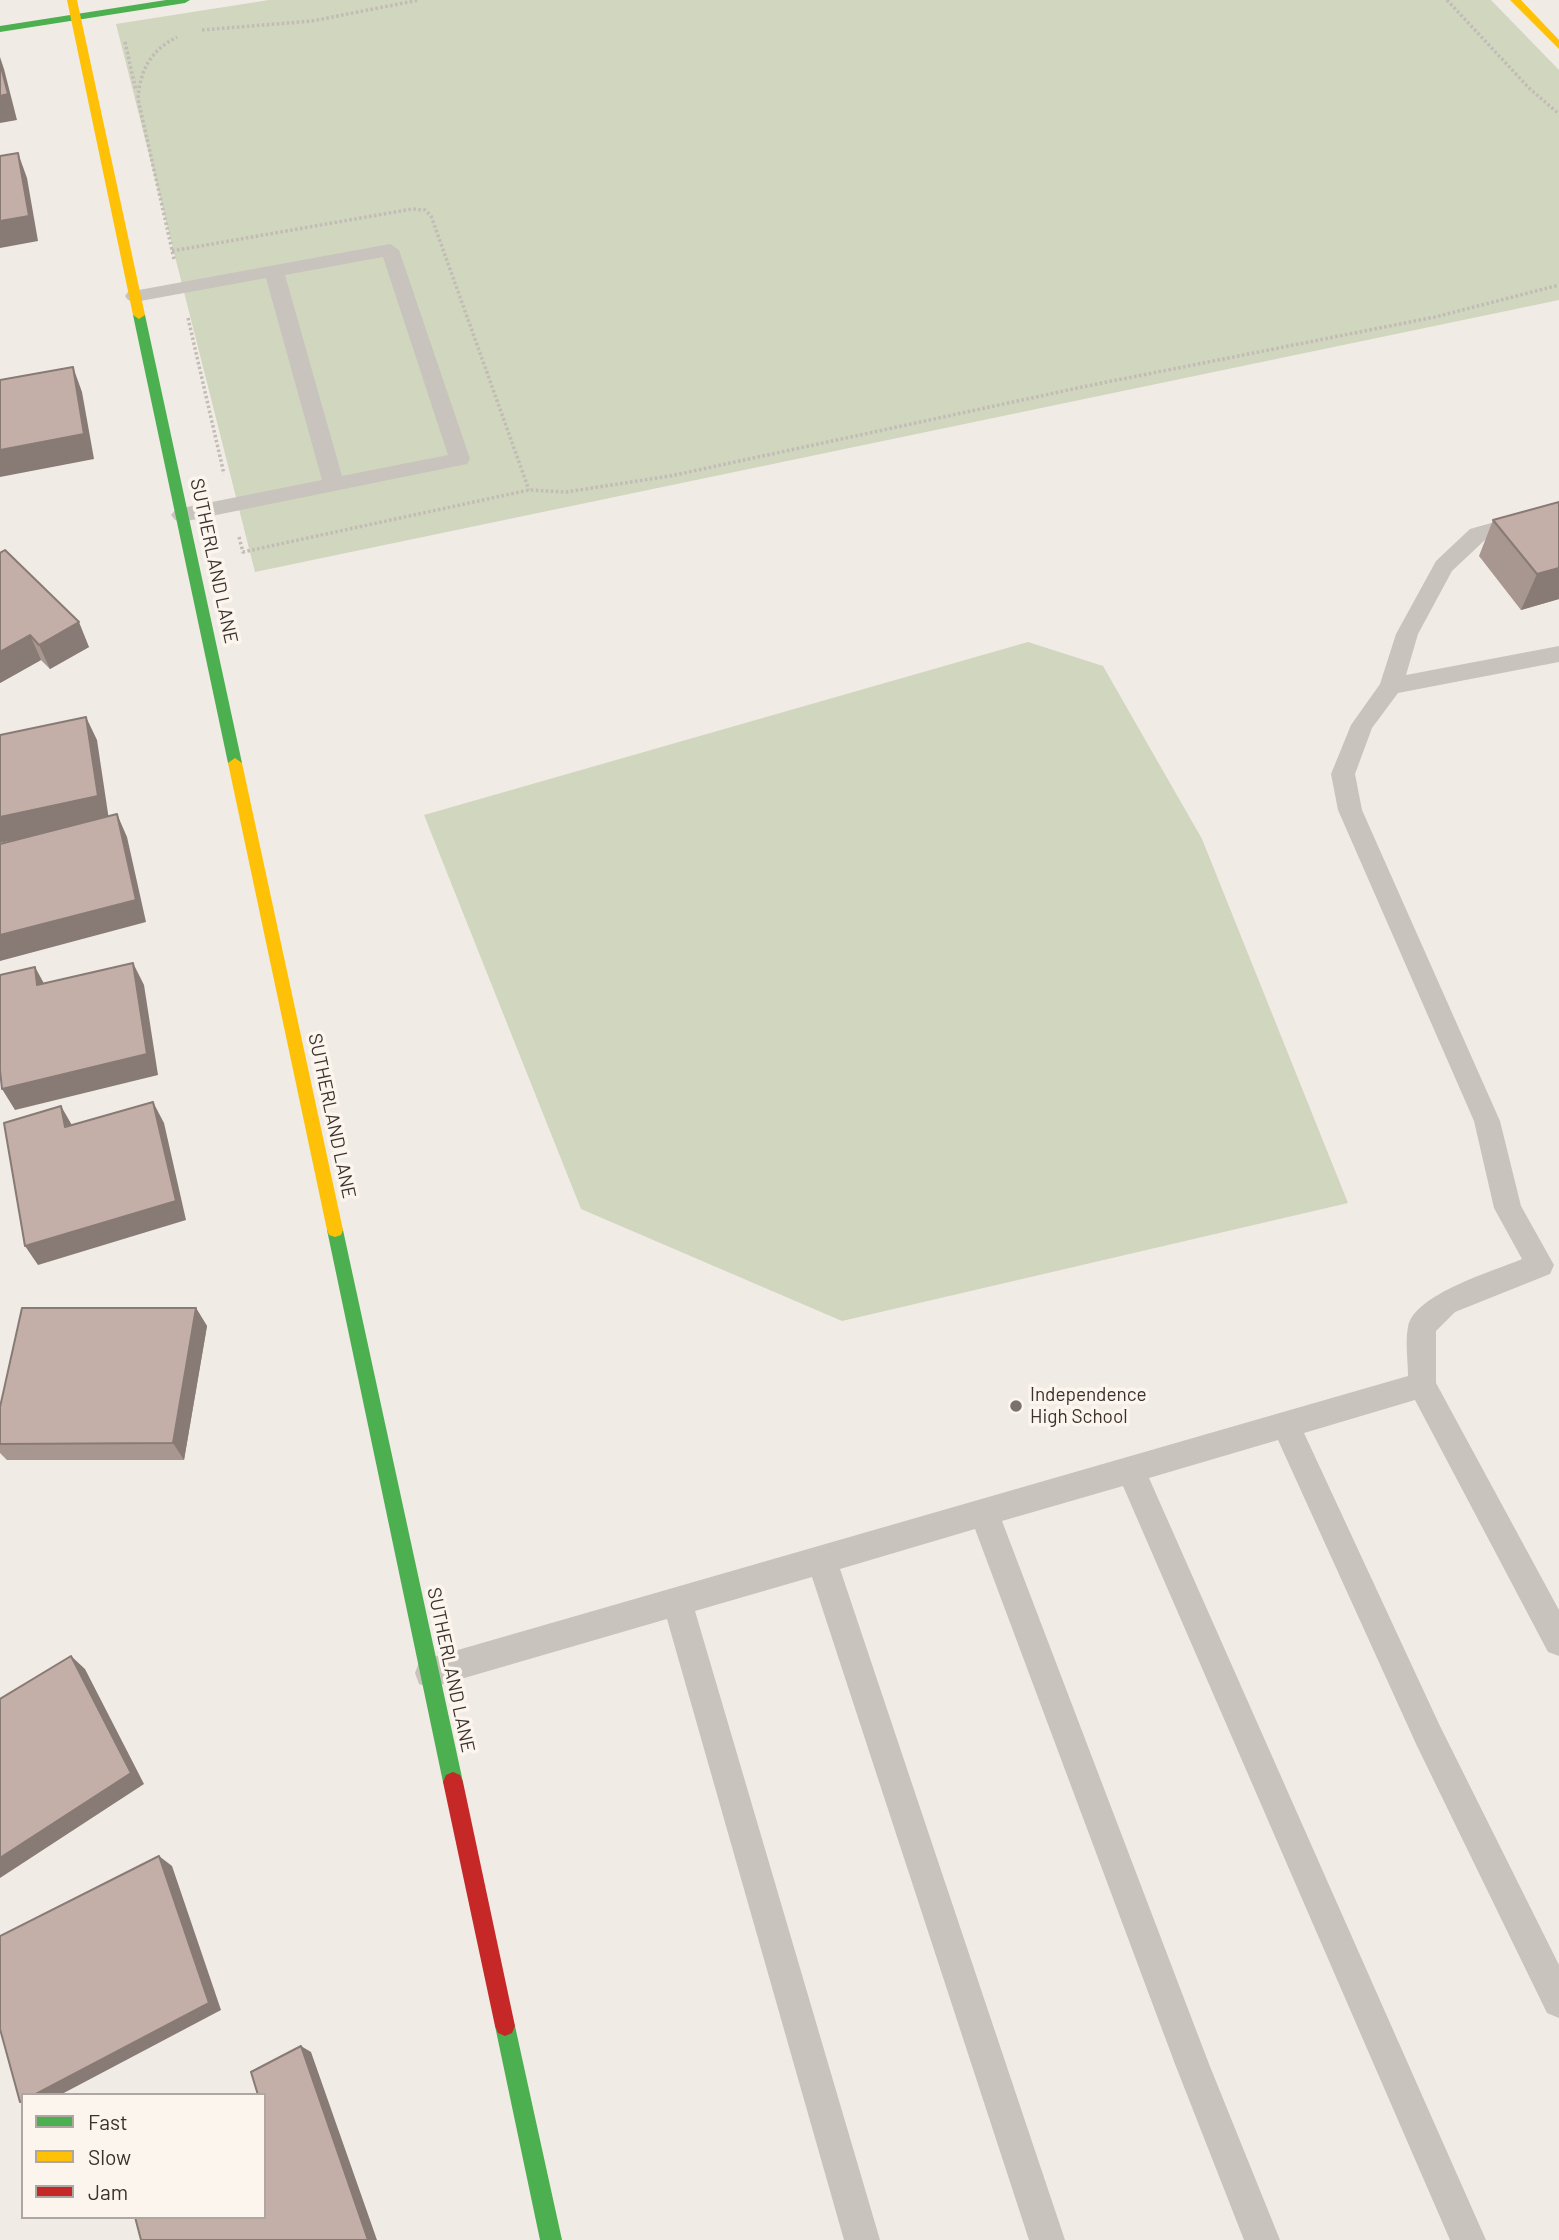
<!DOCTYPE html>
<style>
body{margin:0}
#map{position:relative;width:1559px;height:2240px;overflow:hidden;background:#f0ebe5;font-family:Barlow,sans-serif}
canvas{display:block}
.legend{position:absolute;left:21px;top:2093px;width:245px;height:126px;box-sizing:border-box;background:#fbf5ee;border:2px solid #aea6a0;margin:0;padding:9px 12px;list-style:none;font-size:21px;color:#3b302b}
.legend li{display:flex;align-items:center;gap:14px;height:35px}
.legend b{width:35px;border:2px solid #aea6a0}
</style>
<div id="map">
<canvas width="1559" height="2240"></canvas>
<ul class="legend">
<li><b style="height:9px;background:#4caf50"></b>Fast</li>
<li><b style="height:9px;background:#ffc107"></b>Slow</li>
<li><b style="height:9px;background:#c62828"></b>Jam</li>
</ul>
</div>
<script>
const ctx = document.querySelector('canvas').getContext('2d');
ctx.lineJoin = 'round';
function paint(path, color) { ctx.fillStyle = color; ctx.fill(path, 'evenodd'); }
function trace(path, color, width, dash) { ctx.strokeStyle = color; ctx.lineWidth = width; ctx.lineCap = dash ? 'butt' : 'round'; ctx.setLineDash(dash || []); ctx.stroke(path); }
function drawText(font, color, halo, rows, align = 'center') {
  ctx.font = font + ' Barlow,sans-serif'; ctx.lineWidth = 7; ctx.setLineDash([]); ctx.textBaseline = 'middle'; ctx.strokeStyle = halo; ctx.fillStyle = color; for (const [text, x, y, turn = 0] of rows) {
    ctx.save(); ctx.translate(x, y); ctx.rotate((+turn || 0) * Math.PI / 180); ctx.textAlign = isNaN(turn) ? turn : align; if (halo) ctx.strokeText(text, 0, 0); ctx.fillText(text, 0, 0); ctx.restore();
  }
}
const green = new Path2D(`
 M269 0H1491L1559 70V300L255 572 116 24Z
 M1028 642 1103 666 1202 839 1348 1203 842 1321 581 1209 424 815Z`);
const path = new Path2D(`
 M1447 0 1529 88 1559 114
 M202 30 312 21 419 0
 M125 42 136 91
 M172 251 412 209 425 210 431 216 529 490
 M174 259 138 99C140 70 151 50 177 37
 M188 318 224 474
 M239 537 243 552 529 490 566 492 670 476 1087 386 1435 317 1559 285`);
const lane = new Path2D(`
 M390 244 399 250 470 459 467 464 182 522 175 520 171 515 175 510 182 508 322 480 266 278 135 302 128 300 125 296 128 292ZM383 257 448 455 342 476 285 275Z
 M1559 504V518L1486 539 1452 571 1418 634 1406 675 1559 646V662L1398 693 1372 728 1355 774 1362 810 1500 1121 1521 1206 1554 1265 1550 1274 1455 1312 1436 1331V1383L1559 1610V1656L1548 1652 1415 1400 1304 1433 1439 1724 1559 1965V2018L1547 2013 1417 1746 1278 1440 1149 1478 1486 2240H1450L1123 1486 1002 1521 1209 2064 1280 2240H1244L1175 2064 975 1529 840 1569 1065 2240H1029L812 1577 695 1611 880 2240H844L667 1619 430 1688 419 1684 415 1673 419 1662 430 1658 1408 1376C1408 1360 1405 1342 1408 1327 1414 1294 1494 1271 1522 1259L1494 1208 1474 1121 1338 810 1331 774 1351 725 1380 684 1396 634 1436 561 1470 529Z`);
const fast = new Path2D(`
 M166 0H190L185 3 0 32V26Z
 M139 311 145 315 242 763 235 768 228 763 133 315Z
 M335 1223 341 1225 343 1230 463 1782 460 1789 453 1792 446 1789 443 1782 327 1230 329 1225Z
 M505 2016 512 2019 515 2026 562 2240H540L495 2026 498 2019Z`);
const slow = new Path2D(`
 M67 0H77L145 315 139 319 133 315Z
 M1510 0H1521L1559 40V49Z
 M235 758 242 763 343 1230 341 1235 335 1237 329 1235 327 1230 228 763Z`);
const jam = new Path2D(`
 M453 1772 460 1775 463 1782 515 2026 512 2033 505 2036 498 2033 495 2026 443 1782 446 1775Z`);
const wall = new Path2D(`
 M1559 502V599L1521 610 1479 556 1493 520Z
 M0 553 89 647 50 669 41 660 0 683Z
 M196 1308 207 1326 184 1460H7L0 1453V1407Z`);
const shadedWall = new Path2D(`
 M0 57 4 69 17 120 0 123Z
 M18 153 27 178 38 241 0 248V221Z
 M73 367 82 392 94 459 0 477V450Z
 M1559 568V599L1521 610 1537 574Z
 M79 622 89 647 50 669 39 645Z
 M30 635 41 660 0 683V652Z
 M86 717 97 740 109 820 0 843V817Z
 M117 814 127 837 146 922 0 961V935Z
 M133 963 144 985 158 1075 15 1110 2 1089Z
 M35 967 47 989 37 985Z
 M153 1102 164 1123 186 1220 38 1265 25 1246Z
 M61 1106 73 1127H65Z
 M196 1308 207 1326 184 1460 173 1443Z
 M71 1656 85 1669 144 1784 0 1878V1858Z
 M159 1856 172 1866 221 2010 60 2095H34Z
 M301 2046 311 2052 377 2240H368Z`);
const building = new Path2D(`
 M0 63 8 94 0 96Z
 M18 153 29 216 0 221V156Z
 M73 367 84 434 0 450V380Z
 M1559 502V568L1537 574 1493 520Z
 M5 550 79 622 39 645 30 635 0 652V553Z
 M86 717 98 796 0 817V735Z
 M117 814 136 900 0 935V844Z
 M133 963 147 1054 2 1089 0 1070V975L35 967 37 985Z
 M153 1102 176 1201 25 1246 4 1123 61 1106 65 1127Z
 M22 1308H196L173 1443 0 1444V1407Z
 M71 1656 131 1773 0 1858V1699Z
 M159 1856 209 2003 34 2095H23V2101L20 2102 0 2029V1936Z
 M301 2046 368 2240H141L135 2217H264V2095H258L251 2072Z`);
const markers = [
 [1016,1406,7,"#7a716c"]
];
const streetNames = [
 ["SUTHERLAND LANE",214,561,78],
 ["SUTHERLAND LANE",332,1116,78],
 ["SUTHERLAND LANE",451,1670,78]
];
const poiNames = [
 ["Independence",1030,1395],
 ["High School",1030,1417]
];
paint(green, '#d1d6bf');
trace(path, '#c2bbb6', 3.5, [2.5, 2.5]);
paint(lane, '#c9c3be');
paint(fast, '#4caf50');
paint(slow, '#ffc107');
paint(jam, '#c62828');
paint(wall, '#a89690');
paint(shadedWall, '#887a75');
paint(building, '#c3afa7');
trace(building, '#887a75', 2);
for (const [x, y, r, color] of markers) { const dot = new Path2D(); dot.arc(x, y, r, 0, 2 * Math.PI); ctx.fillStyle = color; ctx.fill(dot); trace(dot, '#fbf5ee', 2.5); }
drawText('19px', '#3b302b', '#fbf5ee', streetNames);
drawText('19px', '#3b302b', '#fbf5ee', poiNames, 'left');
</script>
